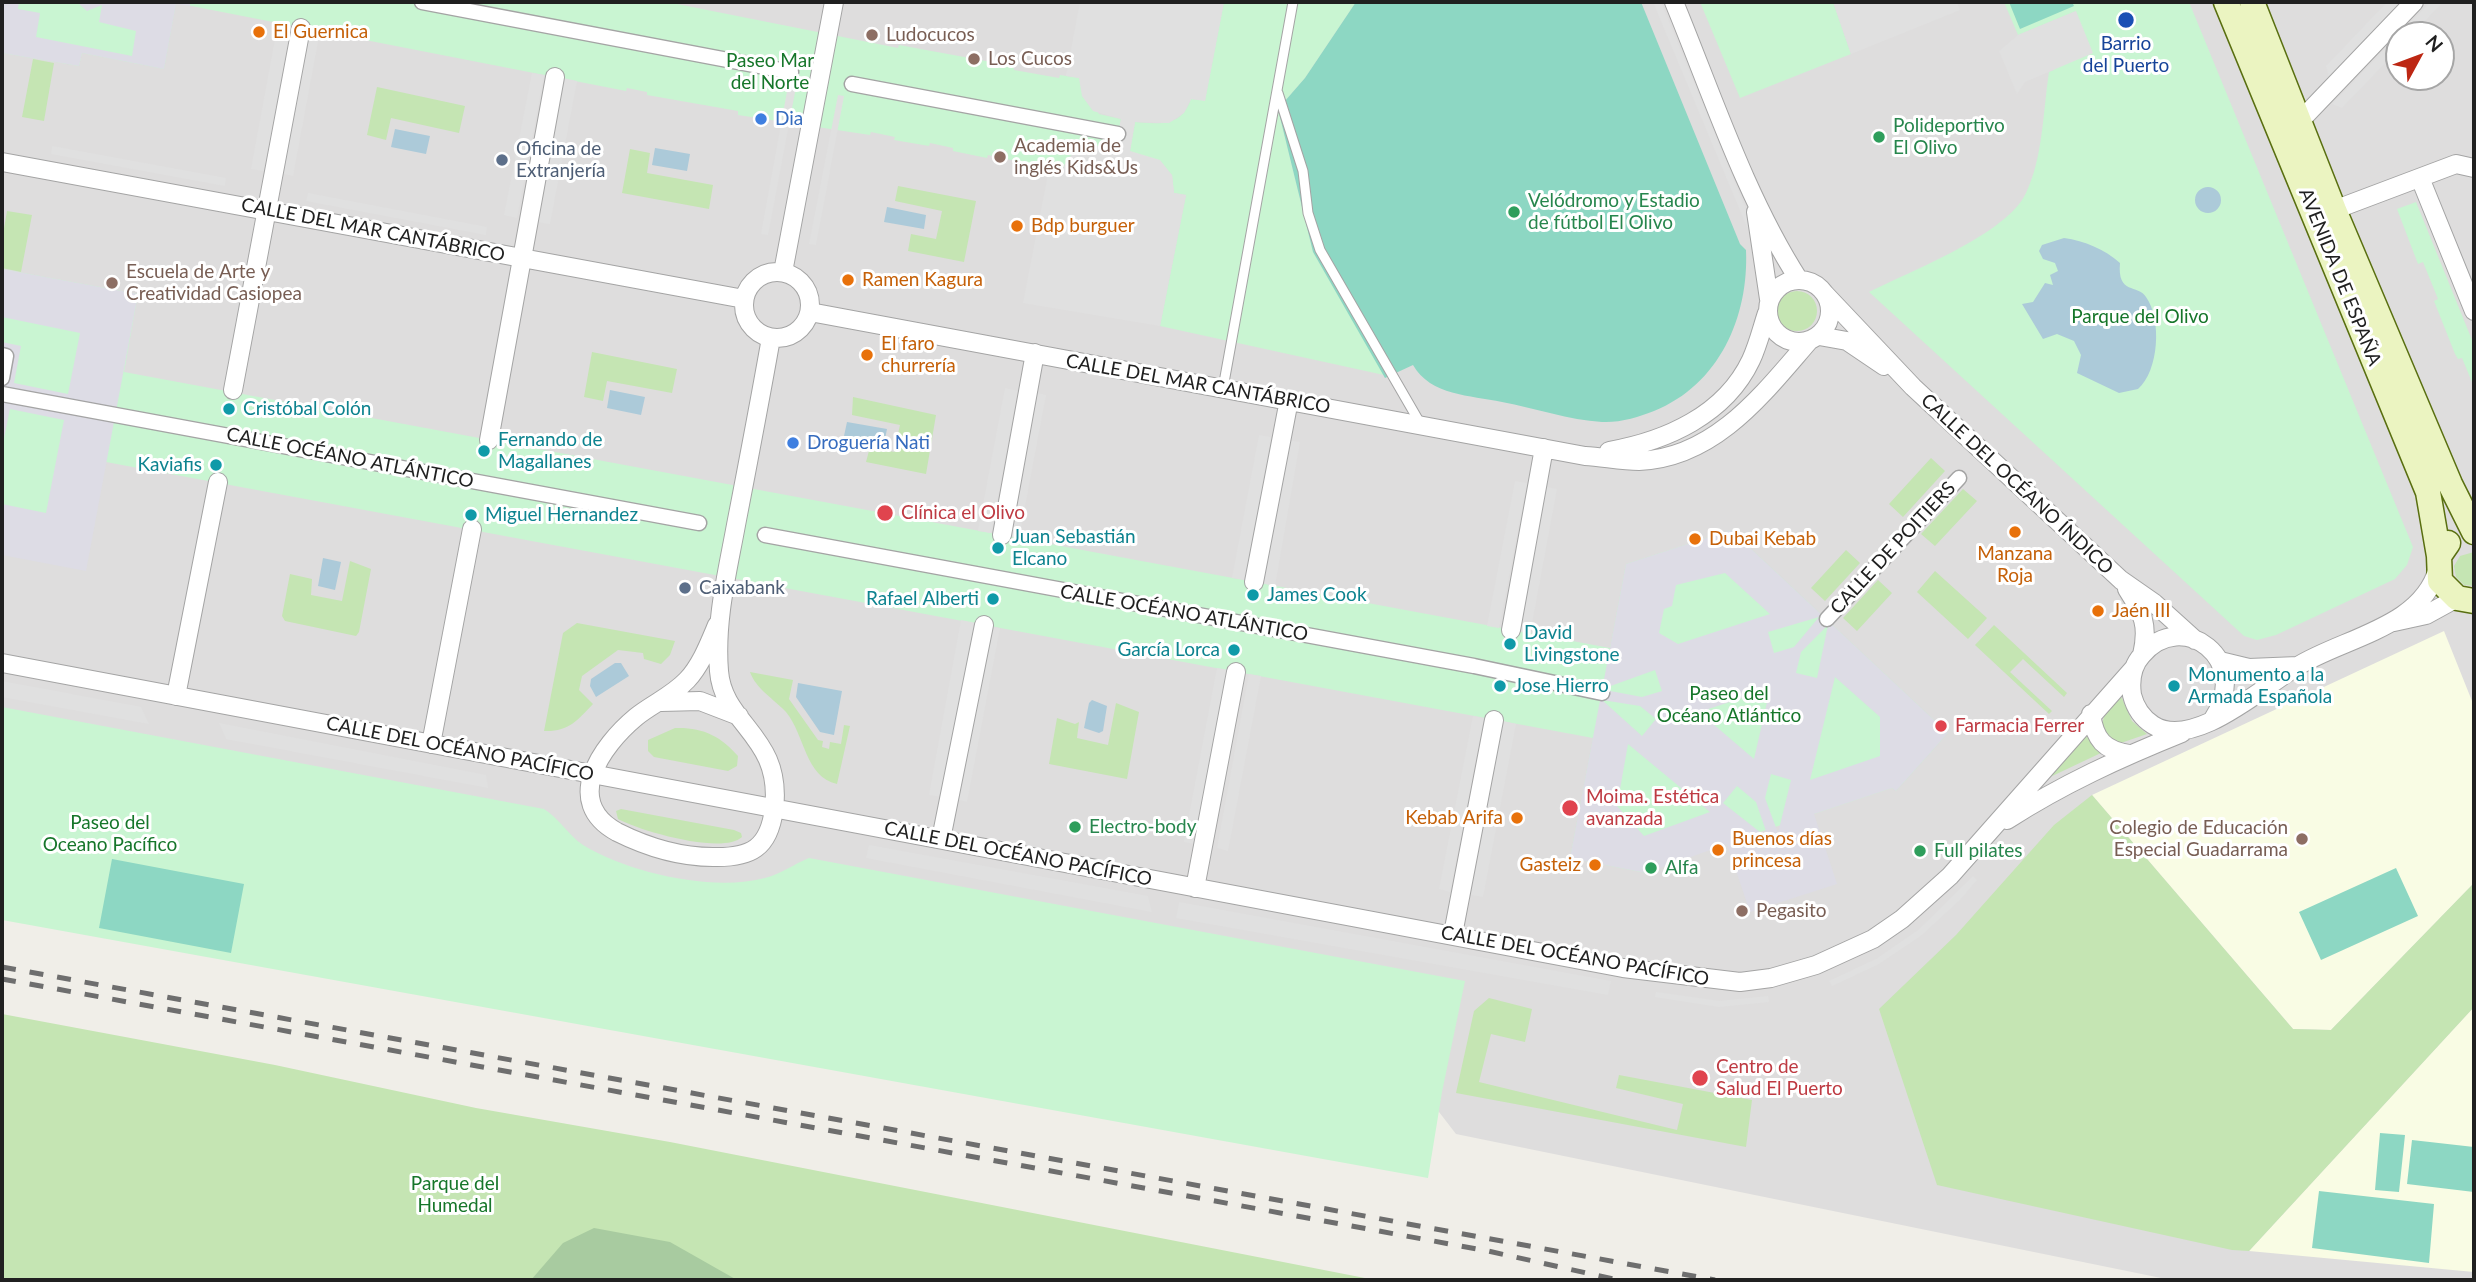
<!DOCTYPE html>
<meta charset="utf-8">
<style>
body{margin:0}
#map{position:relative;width:2476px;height:1282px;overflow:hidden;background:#f0eee8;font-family:Lato,sans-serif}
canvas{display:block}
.frame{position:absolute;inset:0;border:4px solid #202020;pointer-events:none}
.north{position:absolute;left:2385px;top:21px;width:70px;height:70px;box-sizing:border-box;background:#fff;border:2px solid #a6a6a6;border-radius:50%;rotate:49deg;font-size:19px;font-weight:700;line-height:28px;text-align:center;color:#202020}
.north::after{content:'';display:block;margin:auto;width:24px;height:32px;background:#bd2713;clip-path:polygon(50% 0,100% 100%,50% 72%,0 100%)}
</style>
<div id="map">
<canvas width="2476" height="1282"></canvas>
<div class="frame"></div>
<div class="north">N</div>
</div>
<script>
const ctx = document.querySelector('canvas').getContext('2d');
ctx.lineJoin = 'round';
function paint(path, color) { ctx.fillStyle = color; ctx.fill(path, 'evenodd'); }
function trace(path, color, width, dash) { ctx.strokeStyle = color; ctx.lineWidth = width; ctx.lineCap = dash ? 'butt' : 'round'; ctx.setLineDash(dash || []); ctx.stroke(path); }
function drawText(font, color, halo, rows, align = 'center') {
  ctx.font = font + ' Lato,sans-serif'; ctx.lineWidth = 6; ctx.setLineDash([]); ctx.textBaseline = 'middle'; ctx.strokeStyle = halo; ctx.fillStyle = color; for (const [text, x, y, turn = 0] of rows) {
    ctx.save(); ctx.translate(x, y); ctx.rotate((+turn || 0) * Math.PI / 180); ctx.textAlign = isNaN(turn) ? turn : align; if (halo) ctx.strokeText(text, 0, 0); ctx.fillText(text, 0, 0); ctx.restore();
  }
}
const residential = new Path2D(`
 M2 2H2474V1280H2171L1456 1134 1429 1099 2 787ZM2399 35H2441V77H2399Z`);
const education = new Path2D(`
 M2444 631 2474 706V883L2331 1030 2293 1029 2092 795Z
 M2474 1007V1272L2249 1251Z`);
const grass = new Path2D(`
 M33 59 54 63 44 121 22 117Z
 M377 87 465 106 459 133 391 118 386 140 367 135Z
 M630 149 650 153 647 173 713 185 709 209 622 193Z
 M898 186 976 201 964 262 908 251 911 234 936 239 942 211 895 201Z
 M7 211 32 215 21 272 2 268V240Z
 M1777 311a20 20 0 1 1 40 0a20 20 0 1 1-40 0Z
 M592 352 677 369 672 393 607 381 603 401 584 397Z
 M853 397 936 415 926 474 866 462 870 447 894 452 900 425 852 415Z
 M1931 458 1945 471 1903 517 1889 504Z
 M1963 489 1977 501 1935 546 1921 534Z
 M1846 550 1860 563 1825 601 1811 588Z
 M2474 552V586L2464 585 2456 577 2454 566 2460 556Z
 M350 561 371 569 359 632 356 636 285 621 282 616 290 574 312 579 311 595 342 601Z
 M1935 571 1987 618 1968 639 1917 592Z
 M1878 580 1892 593 1857 631 1843 618Z
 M577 623 675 641 670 655 661 664 644 659 643 653 618 650 582 676 579 690 593 704C577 721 568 732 544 731L563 633Z
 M1994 625 2067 693 2064 697 2023 659 2010 672 2052 711 2049 714 1975 645Z
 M750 672 793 680 789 699 818 740 823 741 822 747 829 749 830 742 841 744 844 725 850 726 837 784C805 777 805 735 786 712 774 699 756 689 750 672Z
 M2121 696 2132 721 2147 734 2118 744 2104 736C2100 715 2106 710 2121 696Z
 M1116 703 1139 712 1127 779 1049 764 1057 718 1075 724 1079 722 1077 738 1108 745Z
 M675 728C702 727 721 736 738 756L737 766 728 771 654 757 648 751V740Z
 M2085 735 2103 752 2048 778Z
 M2092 795 2293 1029 2331 1030 2474 883V1007L2249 1251 2232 1250 1937 1185 1879 1009 1956 935 2054 825Z
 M621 809 734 830 741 833 742 837C723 855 640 831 618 819L616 811Z
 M1489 998 1532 1009 1525 1042 1491 1034 1479 1082 1677 1130 1683 1104 1616 1088 1619 1075 1752 1100 1746 1147 1456 1093 1474 1011Z
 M2 1014 275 1065 476 1108 670 1142 1375 1280H2Z`);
const forest = new Path2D(`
 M594 1228 670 1242 737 1280H531L563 1243Z`);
const park = new Path2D(`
 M2 2H667L898 48 899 45 1013 66 1014 70 1059 78 1060 75 1079 78 1099 114 1121 119 1116 148C1091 144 1071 145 1062 171L988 155 987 158 953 151V148L930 143 929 146 894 140 895 137 871 132 870 135 738 115V111L647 95V92L627 88 626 91 176 3 164 69 82 53 79 66 2 53Z
 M1224 2H1356L1305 78 1278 109 1313 252 1384 375 1160 326 1186 195 1174 193 1172 175 1130 151 1135 122C1161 124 1181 127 1191 99L1205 100Z
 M1700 2H1833L1851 54 1740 98Z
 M2004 2H2189L2413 547 2407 565 2395 579 2276 635 2257 640 2244 636 1869 292C1911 271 2007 234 2026 193 2043 158 2043 111 2049 72L2054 70 2076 11 2018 35Z
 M2416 202 2474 345V387L2462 358 2458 359 2455 354 2436 306 2434 301 2438 299 2423 262 2418 264 2397 209Z
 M2 269 138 294 124 372 1610 648 1626 564 1731 530 1948 733 1896 791 1892 788 1646 870V873L1570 858 1593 738 106 462 2 555Z
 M2 707 544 809C560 819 568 835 583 845 629 873 713 892 765 878 781 874 794 864 809 858L1465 981 1442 1092 1428 1178 2 920Z`);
const pitch = new Path2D(`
 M1356 2H1641L1740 244 1746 250C1749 317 1719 385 1654 411 1639 417 1619 423 1602 422 1569 420 1535 408 1502 402 1470 395 1431 396 1413 365L1385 378 1313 252 1278 109 1305 78Z
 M2009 2H2072L2074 6 2020 29Z
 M112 859 244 884 231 953 99 928Z
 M2396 868 2418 916 2321 960 2299 912Z
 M2380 1133 2405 1135 2399 1192 2375 1190Z
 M2412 1140 2474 1147V1192L2407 1184Z
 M2319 1191 2434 1204 2429 1263 2312 1248Z`);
const parking = new Path2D(`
 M1080 2H1224L1205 101 1191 99 1184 113 1169 123 1135 122 1130 151 1160 160 1172 175 1174 193 1186 195 1160 326 1023 303 1049 169 1062 171 1069 157 1087 146 1115 148 1118 134 1121 119 1093 111 1082 96 1079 78 1066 76Z
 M1653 2H1661L1754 229 1749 232Z
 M1833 2H1957L1960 10 1851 54Z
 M2387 2H2406L2330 81 2326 66Z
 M2430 2H2443L2412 35H2399V49L2342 108 2332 104Z
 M2076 11 2093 53 2025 82 2017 94 1999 51 2018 35Z
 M278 23 291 26 264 171 251 169Z
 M307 29 320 31 293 176 280 173Z
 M532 73 544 75 517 218 504 215Z
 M563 78 577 81 550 224 537 222Z
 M788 86 796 87 768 235 761 234Z
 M838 95 844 96 816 245 809 244Z
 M52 146 226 178 225 186 51 154Z
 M308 193 487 227 486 235 306 201Z
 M1005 388 1018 391 991 533 978 531Z
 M1034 392 1046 395 1019 538 1007 536Z
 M1259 435 1271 437 1245 580 1232 578Z
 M1286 440 1300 442 1275 586 1261 583Z
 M1515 481 1527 483 1499 628 1487 626Z
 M1546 487 1557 489 1530 634 1518 631Z
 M961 620 976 623 943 797 929 795Z
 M988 626 1000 628 967 802 955 799Z
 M1217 668 1229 670 1195 844 1184 842Z
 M1249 674 1261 676 1228 851 1217 848Z
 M2 681 141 707 149 724 2 697Z
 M1473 716 1484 718 1450 892 1439 889Z
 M1503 721 1516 724 1483 897 1471 895Z
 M219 723 486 775 488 788 226 739Z
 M869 845 1148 896 1152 912 866 858Z
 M1973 876 1977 880 1960 900 1922 935 1879 964 1832 986 1829 981 1876 959 1918 930Z
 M1179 902 1611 981 1608 995 1176 918Z
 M1656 992 1719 1001 1768 996 1769 1002 1719 1007 1655 997Z`);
const plaza = new Path2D(`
 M2 2H19L18 9 40 13 36 37 132 56 136 31 99 22 102 5 87 11 77 2H190V6L176 4 164 69 82 53 79 66 2 53Z
 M2 269 138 294 86 571 2 555V504L46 513 64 420 10 409 2 448V342L21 346 14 383 68 394 80 333 2 317Z
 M1731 530 1948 733 1896 791 1892 788 1814 814 1837 884 1750 912 1727 844 1646 873 1570 858 1626 564ZM1725 573 1770 614 1678 644 1659 633 1664 609 1672 606 1676 585ZM1819 617 1794 647 1774 653 1768 632ZM1828 625 1817 678 1796 673 1801 652ZM1655 670 1662 691 1642 697 1605 690V688ZM1835 677 1880 717V756L1810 780ZM1770 689 1754 759 1699 712ZM1602 700 1640 706 1656 719 1642 736ZM1628 744 1710 812 1644 836 1617 806ZM1771 774 1791 780 1778 833 1765 798ZM1737 786 1756 802 1767 834 1765 836 1723 803Z`);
const water = new Path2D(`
 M395 129 430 136 426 154 391 147Z
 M655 148 690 154 687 171 652 165Z
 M2195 200a13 13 0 1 1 26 0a13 13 0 1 1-26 0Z
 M887 207 926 215 924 229 884 222Z
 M2064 238C2085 241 2104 249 2120 263 2117 295 2138 284 2146 297 2162 319 2159 371 2138 389L2119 393 2077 373 2081 355 2074 341 2057 334 2043 339 2022 304 2033 302 2045 283 2053 285 2050 275 2058 271 2055 263 2043 259 2039 251 2042 245Z
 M610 390 645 397 641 415 607 408Z
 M847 422 887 429 884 444 844 436Z
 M323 558 341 562 335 590 318 586Z
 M615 663H621L629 676 596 697 590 686 591 679Z
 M798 683 842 691 834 735 820 732 796 697Z
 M1092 700 1107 706 1103 731 1099 733 1084 728 1089 703Z`);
const service = new Path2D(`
 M1278 93 1303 171 1308 213 1320 250 1420 423
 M1223 388 1293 2`);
const pedestrian = new Path2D(`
 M422 2 791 72
 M852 84 1118 134
 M2 355 6 356 2 378
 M2 394 699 523
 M765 535 1474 666 1602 693
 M1827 619 1959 478`);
const minor = new Path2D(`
 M1674 2C1712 94 1745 196 1799 280
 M2300 121 2414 2
 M2 162 744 299
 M2420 178 2474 311
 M2334 210 2456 164 2474 168
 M1756 212 1769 299
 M744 305a33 33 0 1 1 66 0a33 33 0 1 1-66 0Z
 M783 272 834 2
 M1768 311a31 31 0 1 1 62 0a31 31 0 1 1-62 0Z
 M1825 294 1913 387 2121 580 2154 603 2195 640
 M810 312 1585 456C1603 457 1621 461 1639 461 1715 458 1763 394 1809 341
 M1819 336 1847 341 1884 366
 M233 390 301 28
 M489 440 555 77
 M1609 451C1666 441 1725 415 1751 360 1758 345 1762 328 1767 313
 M1002 535 1035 353
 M1254 582 1289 400
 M2127 589C2143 614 2149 625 2142 655
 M2394 622 2426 615 2457 598
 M717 625C709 644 701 665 687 680 672 696 652 704 636 717 601 746 562 802 617 832 647 847 679 857 713 857 751 858 769 848 774 809 783 736 723 725 719 671 715 621 727 574 736 525 748 463 760 400 771 338
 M1511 630 1544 448
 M2220 661 2249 668 2298 666
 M2 663 1623 968 1740 982 1771 978 1816 965 1873 939 1902 919 1950 876 2134 668
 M176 696 218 482
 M661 702 700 701 739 716
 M2091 714C2095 740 2104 750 2129 754
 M2213 719C2253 660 2182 607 2142 655 2132 666 2130 681 2132 695 2135 707 2142 718 2153 725 2193 751 2264 686 2298 666 2343 638 2423 627 2438 568
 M431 744 472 529
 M2007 820C2063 784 2120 758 2182 733
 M941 839 984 625
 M1195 888 1236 672
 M1453 934 1494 720`);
const secondary = new Path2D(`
 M2226 2 2428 492 2439 556
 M2252 2 2334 210 2450 484 2474 532
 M2448 543 2439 556 2440 581 2457 598 2474 601`);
const rail = new Path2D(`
 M2 967 1715 1280
 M2 979 1488 1251 1618 1280`);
const markers = [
 [2126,20,9,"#1a4fb4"],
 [259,32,7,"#e8710a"],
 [872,35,7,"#8d6e63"],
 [974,59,7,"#8d6e63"],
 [761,119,7,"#3f7fe0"],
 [1879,137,7,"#2e9e5b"],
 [1000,157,7,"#8d6e63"],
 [502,160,7,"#5c6f8a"],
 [1514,212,7,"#2e9e5b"],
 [1017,226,7,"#e8710a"],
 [848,280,7,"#e8710a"],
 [112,283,7,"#8d6e63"],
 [867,355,7,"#e8710a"],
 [229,409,7,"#0f9aa8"],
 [793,443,7,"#3f7fe0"],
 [484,451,7,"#0f9aa8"],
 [216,465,7,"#0f9aa8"],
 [885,513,9,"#e0444e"],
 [471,515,7,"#0f9aa8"],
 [2015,532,7,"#e8710a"],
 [1695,539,7,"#e8710a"],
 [998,548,7,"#0f9aa8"],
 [685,588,7,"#5c6f8a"],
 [1253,595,7,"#0f9aa8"],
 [993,599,7,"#0f9aa8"],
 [2098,611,7,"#e8710a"],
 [1510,644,7,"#0f9aa8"],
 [1234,650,7,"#0f9aa8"],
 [1500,686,7,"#0f9aa8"],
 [2174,686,7,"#0f9aa8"],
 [1941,726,7,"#e0444e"],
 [1570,808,9,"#e0444e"],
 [1517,818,7,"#e8710a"],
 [1075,827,7,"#2e9e5b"],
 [2302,839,7,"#8d6e63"],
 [1718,850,7,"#e8710a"],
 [1920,851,7,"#2e9e5b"],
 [1595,865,7,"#e8710a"],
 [1651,868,7,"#2e9e5b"],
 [1742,911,7,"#8d6e63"],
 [1700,1078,9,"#e0444e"]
];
const foodNames = [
 ["El Guernica",273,32],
 ["Bdp burguer",1031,226],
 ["Ramen Kagura",862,280],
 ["El faro",881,344],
 ["churrería",881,366],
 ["Dubai Kebab",1709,539],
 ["Manzana",2015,554,"center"],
 ["Roja",2015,576,"center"],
 ["Jaén III",2112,611],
 ["Kebab Arifa",1503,818,"right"],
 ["Buenos días",1732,839],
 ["princesa",1732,861],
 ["Gasteiz",1581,865,"right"]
];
const educationNames = [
 ["Ludocucos",886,35],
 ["Los Cucos",988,59],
 ["Academia de",1014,146],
 ["inglés Kids&Us",1014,168],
 ["Escuela de Arte y",126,272],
 ["Creatividad Casiopea",126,294],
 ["Colegio de Educación",2288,828,"right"],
 ["Especial Guadarrama",2288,850,"right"],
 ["Pegasito",1756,911]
];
const transitNames = [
 ["Barrio",2126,44],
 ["del Puerto",2126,66]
];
const parkNames = [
 ["Paseo Mar",770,61],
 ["del Norte",770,83],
 ["Parque del Olivo",2140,317],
 ["Paseo del",1729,694],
 ["Océano Atlántico",1729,716],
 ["Paseo del",110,823],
 ["Oceano Pacífico",110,845],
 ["Parque del",455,1184],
 ["Humedal",455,1206]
];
const shopNames = [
 ["Dia",775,119],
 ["Droguería Nati",807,443]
];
const leisureNames = [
 ["Polideportivo",1893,126],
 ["El Olivo",1893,148],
 ["Velódromo y Estadio",1528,201],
 ["de fútbol El Olivo",1528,223],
 ["Electro-body",1089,827],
 ["Full pilates",1934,851],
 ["Alfa",1665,868]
];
const serviceNames = [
 ["Oficina de",516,149],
 ["Extranjería",516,171],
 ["Caixabank",699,588]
];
const streetNames = [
 ["CALLE DEL MAR CANTÁBRICO",373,230,11],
 ["AVENIDA DE ESPAÑA",2340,277,68],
 ["CALLE DEL MAR CANTÁBRICO",1198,384,10],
 ["CALLE OCÉANO ATLÁNTICO",350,458,11],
 ["CALLE DEL OCÉANO ÍNDICO",2017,484,43],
 ["CALLE DE POITIERS",1893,548,-47],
 ["CALLE OCÉANO ATLÁNTICO",1184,613,10],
 ["CALLE DEL OCÉANO PACÍFICO",460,749,11],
 ["CALLE DEL OCÉANO PACÍFICO",1018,854,11],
 ["CALLE DEL OCÉANO PACÍFICO",1575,956,10]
];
const cultureNames = [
 ["Cristóbal Colón",243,409],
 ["Fernando de",498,440],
 ["Magallanes",498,462],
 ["Kaviafis",202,465,"right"],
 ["Miguel Hernandez",485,515],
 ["Juan Sebastián",1012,537],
 ["Elcano",1012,559],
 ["James Cook",1267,595],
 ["Rafael Alberti",979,599,"right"],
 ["David",1524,633],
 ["Livingstone",1524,655],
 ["García Lorca",1220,650,"right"],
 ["Monumento a la",2188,675],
 ["Armada Española",2188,697],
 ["Jose Hierro",1514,686]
];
const healthNames = [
 ["Clínica el Olivo",901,513],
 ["Farmacia Ferrer",1955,726],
 ["Moima. Estética",1586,797],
 ["avanzada",1586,819],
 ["Centro de",1716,1067],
 ["Salud El Puerto",1716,1089]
];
paint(residential, '#dedddd');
paint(education, '#f9fce4');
paint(grass, '#c5e5b3');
paint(forest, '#a8cba0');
paint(park, '#c9f5d2');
paint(pitch, '#8dd7c3');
paint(parking, '#e0e0e0');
paint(plaza, '#dddce5');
paint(water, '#accad9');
trace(service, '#a4a4a4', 11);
trace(pedestrian, '#a4a4a4', 17);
trace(minor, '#a4a4a4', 20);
trace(secondary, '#596f10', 27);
trace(service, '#fff', 9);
trace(pedestrian, '#fff', 14);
trace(minor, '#fff', 18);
trace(secondary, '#ebf4c1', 24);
trace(rail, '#6e6e6e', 5, [14, 14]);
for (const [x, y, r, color] of markers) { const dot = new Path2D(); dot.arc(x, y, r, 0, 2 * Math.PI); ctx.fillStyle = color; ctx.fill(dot); trace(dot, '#fff', 2.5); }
drawText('19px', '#c56008', '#fff', foodNames, 'left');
drawText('19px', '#785e54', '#fff', educationNames, 'left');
drawText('19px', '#164399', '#fff', transitNames);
drawText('19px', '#16762a', '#fff', parkNames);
drawText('19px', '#366cbe', '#fff', shopNames, 'left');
drawText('19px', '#27864d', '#fff', leisureNames, 'left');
drawText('19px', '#4e5e75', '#fff', serviceNames, 'left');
drawText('19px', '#202020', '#fff', streetNames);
drawText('19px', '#0d838f', '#fff', cultureNames, 'left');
drawText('19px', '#be3a42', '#fff', healthNames, 'left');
</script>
